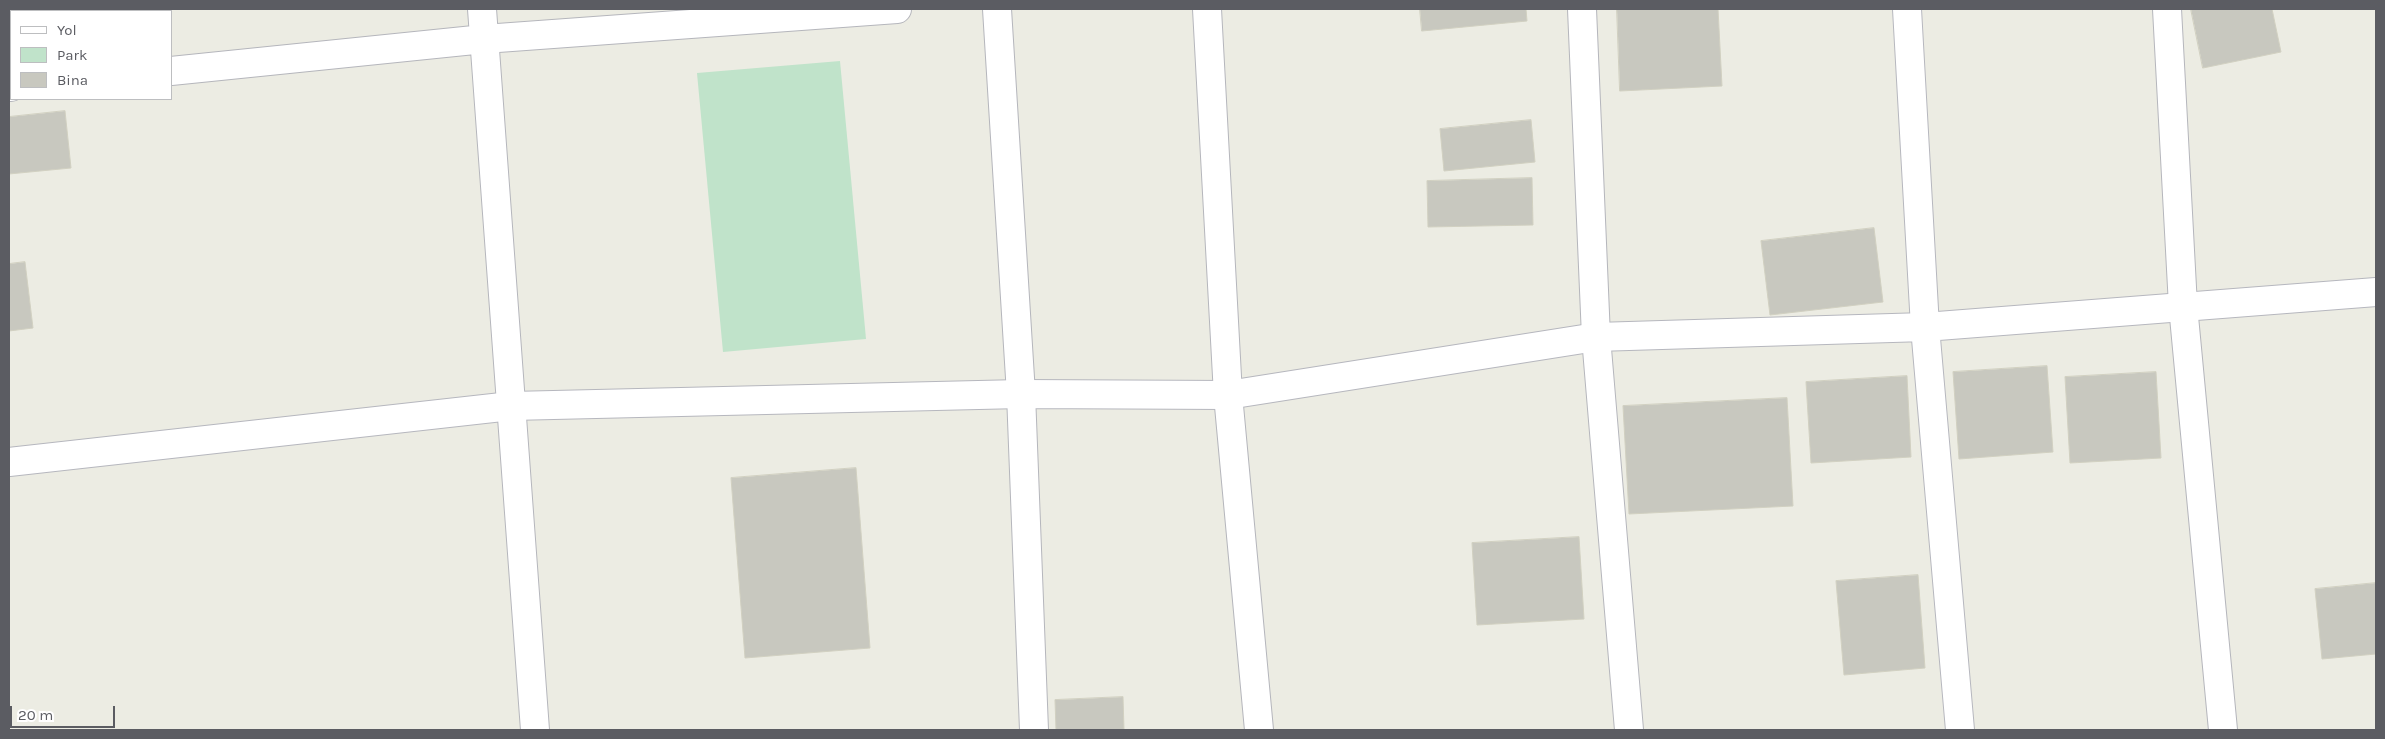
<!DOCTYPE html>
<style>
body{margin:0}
#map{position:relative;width:2385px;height:739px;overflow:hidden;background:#ecece3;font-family:Karla,sans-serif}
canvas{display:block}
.frame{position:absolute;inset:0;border:10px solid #5b5c62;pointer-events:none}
.legend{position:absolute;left:10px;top:10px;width:162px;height:90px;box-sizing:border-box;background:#fff;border:1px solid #bdbec0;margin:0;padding:6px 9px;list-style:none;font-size:15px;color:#5b5c62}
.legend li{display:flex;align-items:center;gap:10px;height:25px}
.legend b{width:25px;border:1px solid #bdbec0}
.scale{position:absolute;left:10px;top:706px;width:105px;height:22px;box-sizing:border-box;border:2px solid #5b5c62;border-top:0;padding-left:6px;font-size:15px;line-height:18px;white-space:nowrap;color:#5b5c62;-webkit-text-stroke:4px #fff;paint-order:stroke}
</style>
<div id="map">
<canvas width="2385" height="739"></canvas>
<div class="frame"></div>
<ul class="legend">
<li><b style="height:6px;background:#fff"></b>Yol</li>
<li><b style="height:14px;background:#c0e3ca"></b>Park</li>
<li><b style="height:14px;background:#c8c8bf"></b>Bina</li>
</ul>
<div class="scale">20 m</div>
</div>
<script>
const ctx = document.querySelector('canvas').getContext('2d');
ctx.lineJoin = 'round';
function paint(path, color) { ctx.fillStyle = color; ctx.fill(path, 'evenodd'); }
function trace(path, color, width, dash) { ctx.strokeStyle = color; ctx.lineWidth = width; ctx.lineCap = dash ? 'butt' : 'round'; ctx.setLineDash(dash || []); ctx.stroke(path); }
const green = new Path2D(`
 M840 61 866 339 723 352 697 73Z`);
const building = new Path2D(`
 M9 9H45L46 11H11V32H9Z
 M1420 9H1526L1527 21 1422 31Z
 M1617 9H1718L1722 86 1620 91Z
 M2191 9H2272L2281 52 2203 68Z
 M65 111 71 168 9 174V117Z
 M1531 120 1535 162 1444 171 1440 129Z
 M1532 178 1533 225 1428 227 1427 181Z
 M1874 228 1883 302 1770 315 1761 241Z
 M25 262 33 328 9 331V264Z
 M2047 366 2053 452 1959 459 1953 372Z
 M2156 372 2161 458 2070 463 2065 377Z
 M1907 376 1911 457 1811 463 1806 382Z
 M1787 398 1793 506 1629 514 1623 406Z
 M856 468 870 648 745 658 731 478Z
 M1579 537 1584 619 1477 625 1472 543Z
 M1918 575 1925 668 1844 675 1836 581Z
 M2376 583V654L2322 659 2315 589Z
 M1123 697 1124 730H1056L1055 700Z`);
const street = new Path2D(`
 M482 9 535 730
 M997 9 1021 394 1034 730
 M1207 9 1228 395 1259 730
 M1582 9 1596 337 1629 730
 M2167 9 2183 306 2223 730
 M171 71 484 39 897 9
 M9 87H11`);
const secondary = new Path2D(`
 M1907 9 1925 327 1960 730
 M9 462 511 406 1021 394 1228 395 1596 337 1925 327 2376 292`);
paint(green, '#c0e3ca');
paint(building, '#c8c8bf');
trace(building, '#d1d0c1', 1);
trace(street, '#b5b6bc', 30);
trace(secondary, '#b6b7be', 30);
trace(street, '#fff', 28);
trace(secondary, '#fff', 28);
</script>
